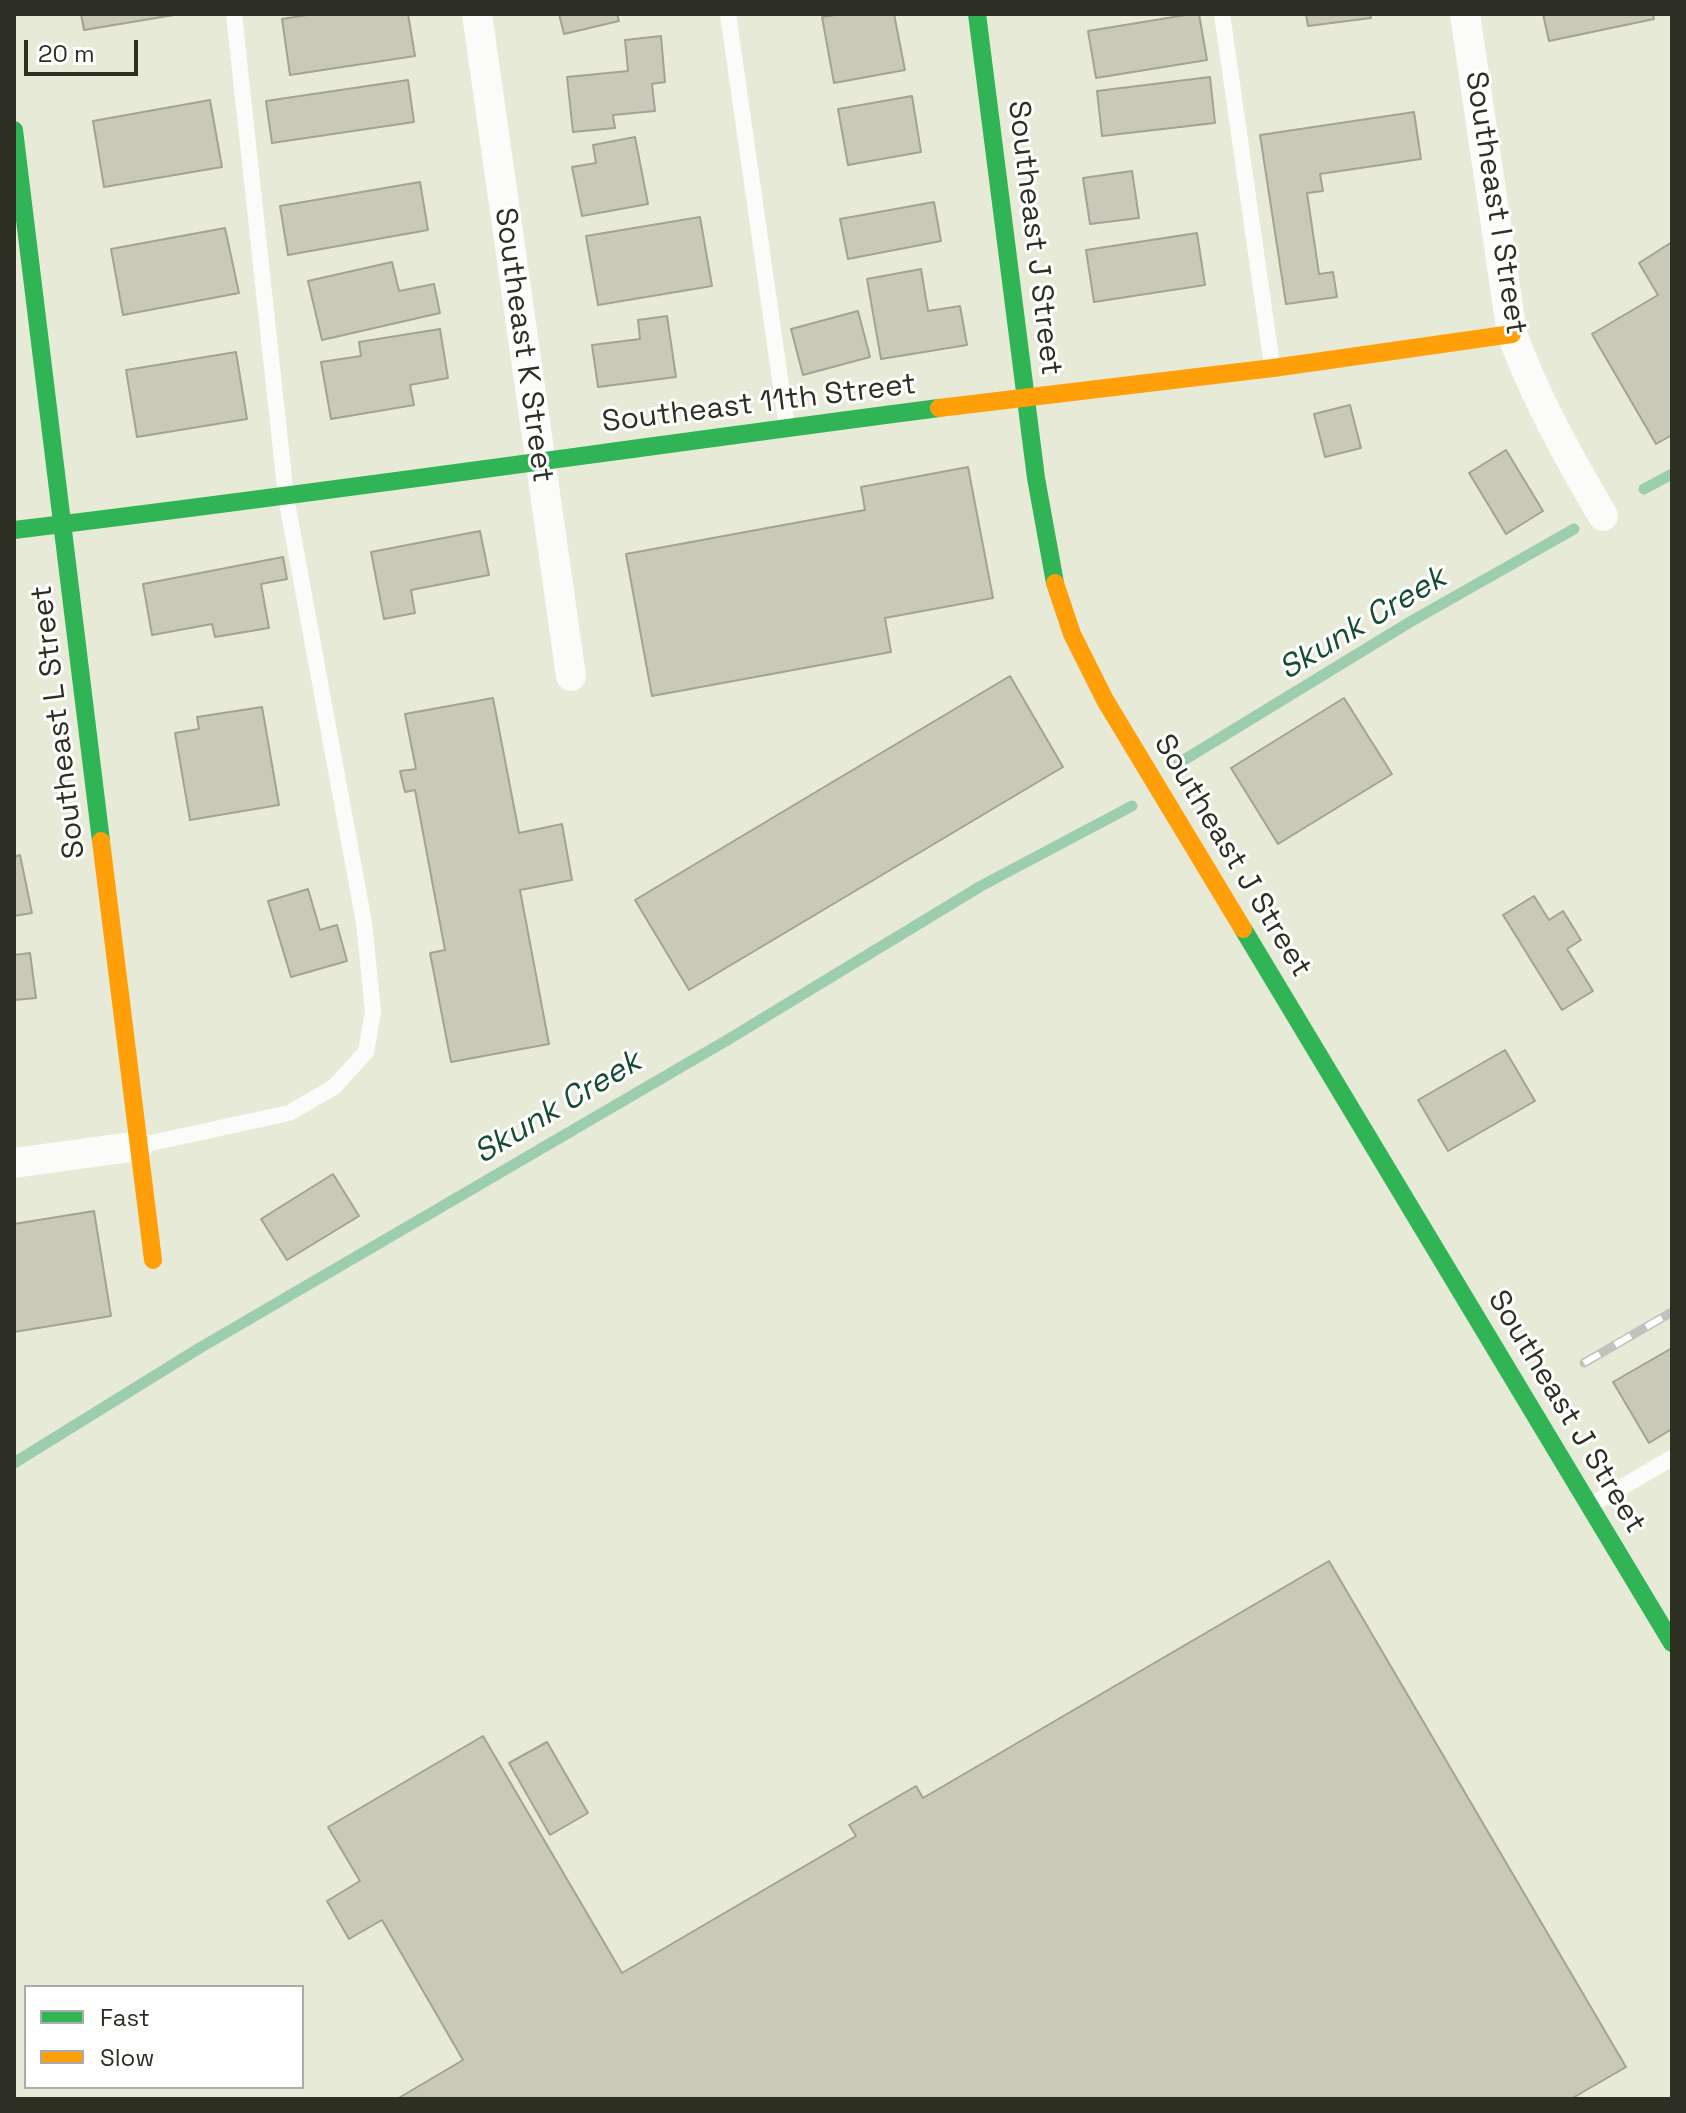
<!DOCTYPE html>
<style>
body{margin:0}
#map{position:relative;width:1686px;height:2113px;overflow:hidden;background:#e7ead7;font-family:"Space Grotesk",sans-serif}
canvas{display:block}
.frame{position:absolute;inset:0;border:16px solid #2d2f22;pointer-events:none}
.legend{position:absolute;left:24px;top:1985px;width:280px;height:104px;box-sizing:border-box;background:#fff;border:2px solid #abaca7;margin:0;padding:10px 14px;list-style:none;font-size:24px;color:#2d2f22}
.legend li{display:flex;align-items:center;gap:16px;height:40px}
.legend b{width:40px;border:2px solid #abaca7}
.scale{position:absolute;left:24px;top:40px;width:114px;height:36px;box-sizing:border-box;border:4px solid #2d2f22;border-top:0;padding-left:10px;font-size:24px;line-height:28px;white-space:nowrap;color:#2d2f22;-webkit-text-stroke:6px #fff;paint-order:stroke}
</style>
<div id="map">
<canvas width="1686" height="2113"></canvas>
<div class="frame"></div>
<ul class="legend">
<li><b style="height:10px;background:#30b455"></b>Fast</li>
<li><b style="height:10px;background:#ff9f0a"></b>Slow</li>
</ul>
<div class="scale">20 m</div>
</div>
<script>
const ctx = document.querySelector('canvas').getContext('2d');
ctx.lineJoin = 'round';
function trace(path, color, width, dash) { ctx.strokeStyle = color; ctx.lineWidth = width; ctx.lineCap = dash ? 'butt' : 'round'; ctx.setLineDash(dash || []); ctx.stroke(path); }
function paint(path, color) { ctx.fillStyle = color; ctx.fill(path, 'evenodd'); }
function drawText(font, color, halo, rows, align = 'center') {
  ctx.font = font + ' "Space Grotesk",sans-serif'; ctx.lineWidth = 6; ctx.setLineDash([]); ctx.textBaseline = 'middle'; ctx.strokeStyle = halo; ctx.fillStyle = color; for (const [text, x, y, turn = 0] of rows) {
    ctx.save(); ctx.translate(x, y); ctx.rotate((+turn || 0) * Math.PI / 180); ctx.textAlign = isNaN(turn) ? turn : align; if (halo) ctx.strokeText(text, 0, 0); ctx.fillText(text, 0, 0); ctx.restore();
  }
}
const stream = new Path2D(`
 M1644 489 1672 474
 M1179 763 1410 622 1574 529
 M14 1463 198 1349 729 1039 981 886 1132 806`);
const building = new Path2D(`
 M81 14H180L84 30Z
 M313 14H408L415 56 290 75 282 19Z
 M559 14H617L619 21 564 34Z
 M842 14H894L905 70 834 83 822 17Z
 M1192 14H1199L1207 60 1096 78 1088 31Z
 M1306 14H1370L1371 18 1308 26Z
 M1543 14H1653L1654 19 1549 41Z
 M661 36 665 82 652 84 655 111 613 115 615 128 573 132 567 77 628 71 625 40Z
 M1210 77 1215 123 1102 136 1097 91Z
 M408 80 414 122 272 143 266 101Z
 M912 96 921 152 848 165 838 109Z
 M210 100 222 167 104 187 93 121Z
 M1414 112 1421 159 1320 174 1323 191 1307 193 1319 274 1333 272 1337 297 1286 304 1260 135Z
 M635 137 648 204 582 216 572 167 596 163 593 145Z
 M1132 171 1139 218 1090 224 1083 178Z
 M420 182 428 230 288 255 280 206Z
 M934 202 941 241 848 259 840 219Z
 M700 217 712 286 598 305 586 236Z
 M225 228 239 293 123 315 111 249Z
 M1197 233 1205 285 1094 302 1086 250Z
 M1672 242V435L1656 444 1592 334 1658 295 1639 263Z
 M392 262 399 291 434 284 440 313 322 340 308 281Z
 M921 269 928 311 960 306 967 345 881 359 867 279Z
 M858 311 870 357 803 375 791 329Z
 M667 316 676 377 598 387 592 345 640 339 638 320Z
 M440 329 448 378 410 385 414 405 331 419 321 362 361 356 359 342Z
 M236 352 247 419 137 437 126 370Z
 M1350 405 1361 448 1325 457 1314 414Z
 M1506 450 1543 511 1506 534 1469 473Z
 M968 467 993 598 885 618 891 652 652 696 626 554 865 510 861 487Z
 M480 531 489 575 411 590 415 613 384 619 371 552Z
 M283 557 287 579 261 584 269 628 215 637 212 624 152 635 143 584Z
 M1010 676 1063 767 689 990 635 900Z
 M493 698 519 833 562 824 572 880 520 890 549 1044 451 1062 430 953 445 950 415 790 405 792 400 771 416 769 405 714Z
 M1344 698 1392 774 1278 844 1231 768Z
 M262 707 279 805 190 820 175 733 199 729 197 717Z
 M20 855 32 913 14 916V857Z
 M308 889 320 930 337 925 347 961 291 977 268 901Z
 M1534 896 1549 920 1563 911 1581 940 1567 949 1593 991 1562 1010 1503 915Z
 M30 953 36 998 14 1000V955Z
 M1505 1050 1535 1101 1448 1151 1418 1100Z
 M333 1174 359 1216 287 1260 261 1219Z
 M94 1211 111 1316 14 1332V1224Z
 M1672 1348V1429L1649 1443 1613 1382Z
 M1329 1561 1626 2067 1571 2099H397L463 2060 382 1920 349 1939 327 1901 360 1881 328 1827 483 1736 622 1973 856 1836 849 1825 916 1786 923 1798Z
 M547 1742 588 1813 550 1835 509 1763Z`);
const lane = new Path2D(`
 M728 14 787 428
 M1222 14 1272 365
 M142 1145 289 1113 334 1087 366 1052 373 1012 364 923 286 497 234 14
 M1591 1505 1672 1458`);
const street = new Path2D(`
 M477 14 571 676
 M1465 14 1512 334C1536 399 1568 456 1603 516
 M14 1163 138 1146`);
const fast = new Path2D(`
 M977 14 1036 478 1055 583
 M14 130 101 841
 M14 530C323 493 631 448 939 408
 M1243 929 1672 1643`);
const slow = new Path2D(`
 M939 408 1273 368 1512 334
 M1055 583 1072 634 1105 700 1243 929
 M101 841 153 1260`);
const rail = new Path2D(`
 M1584 1363 1672 1312`);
const streetNames = [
 ["Southeast I Street",1495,203,81],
 ["Southeast J Street",1034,238,83],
 ["Southeast K Street",523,345,82],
 ["Southeast 11th Street",759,404,-7],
 ["Southeast L Street",59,722,-97],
 ["Southeast J Street",1232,856,59],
 ["Southeast J Street",1566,1412,59]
];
const waterNames = [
 ["Skunk Creek",1363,624,-31],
 ["Skunk Creek",558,1108,-31]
];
trace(stream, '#9ccdae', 11);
paint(building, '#c9c8b9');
trace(building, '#a3a294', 2);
trace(lane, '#fbfcf9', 16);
trace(street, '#fbfcf9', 30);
trace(fast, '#30b455', 18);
trace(slow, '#ff9f0a', 18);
trace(rail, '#c2c2bd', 9);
trace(rail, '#fff', 6, [18]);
drawText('30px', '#2d2f22', '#fff', streetNames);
drawText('italic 32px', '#164c33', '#fff', waterNames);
</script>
